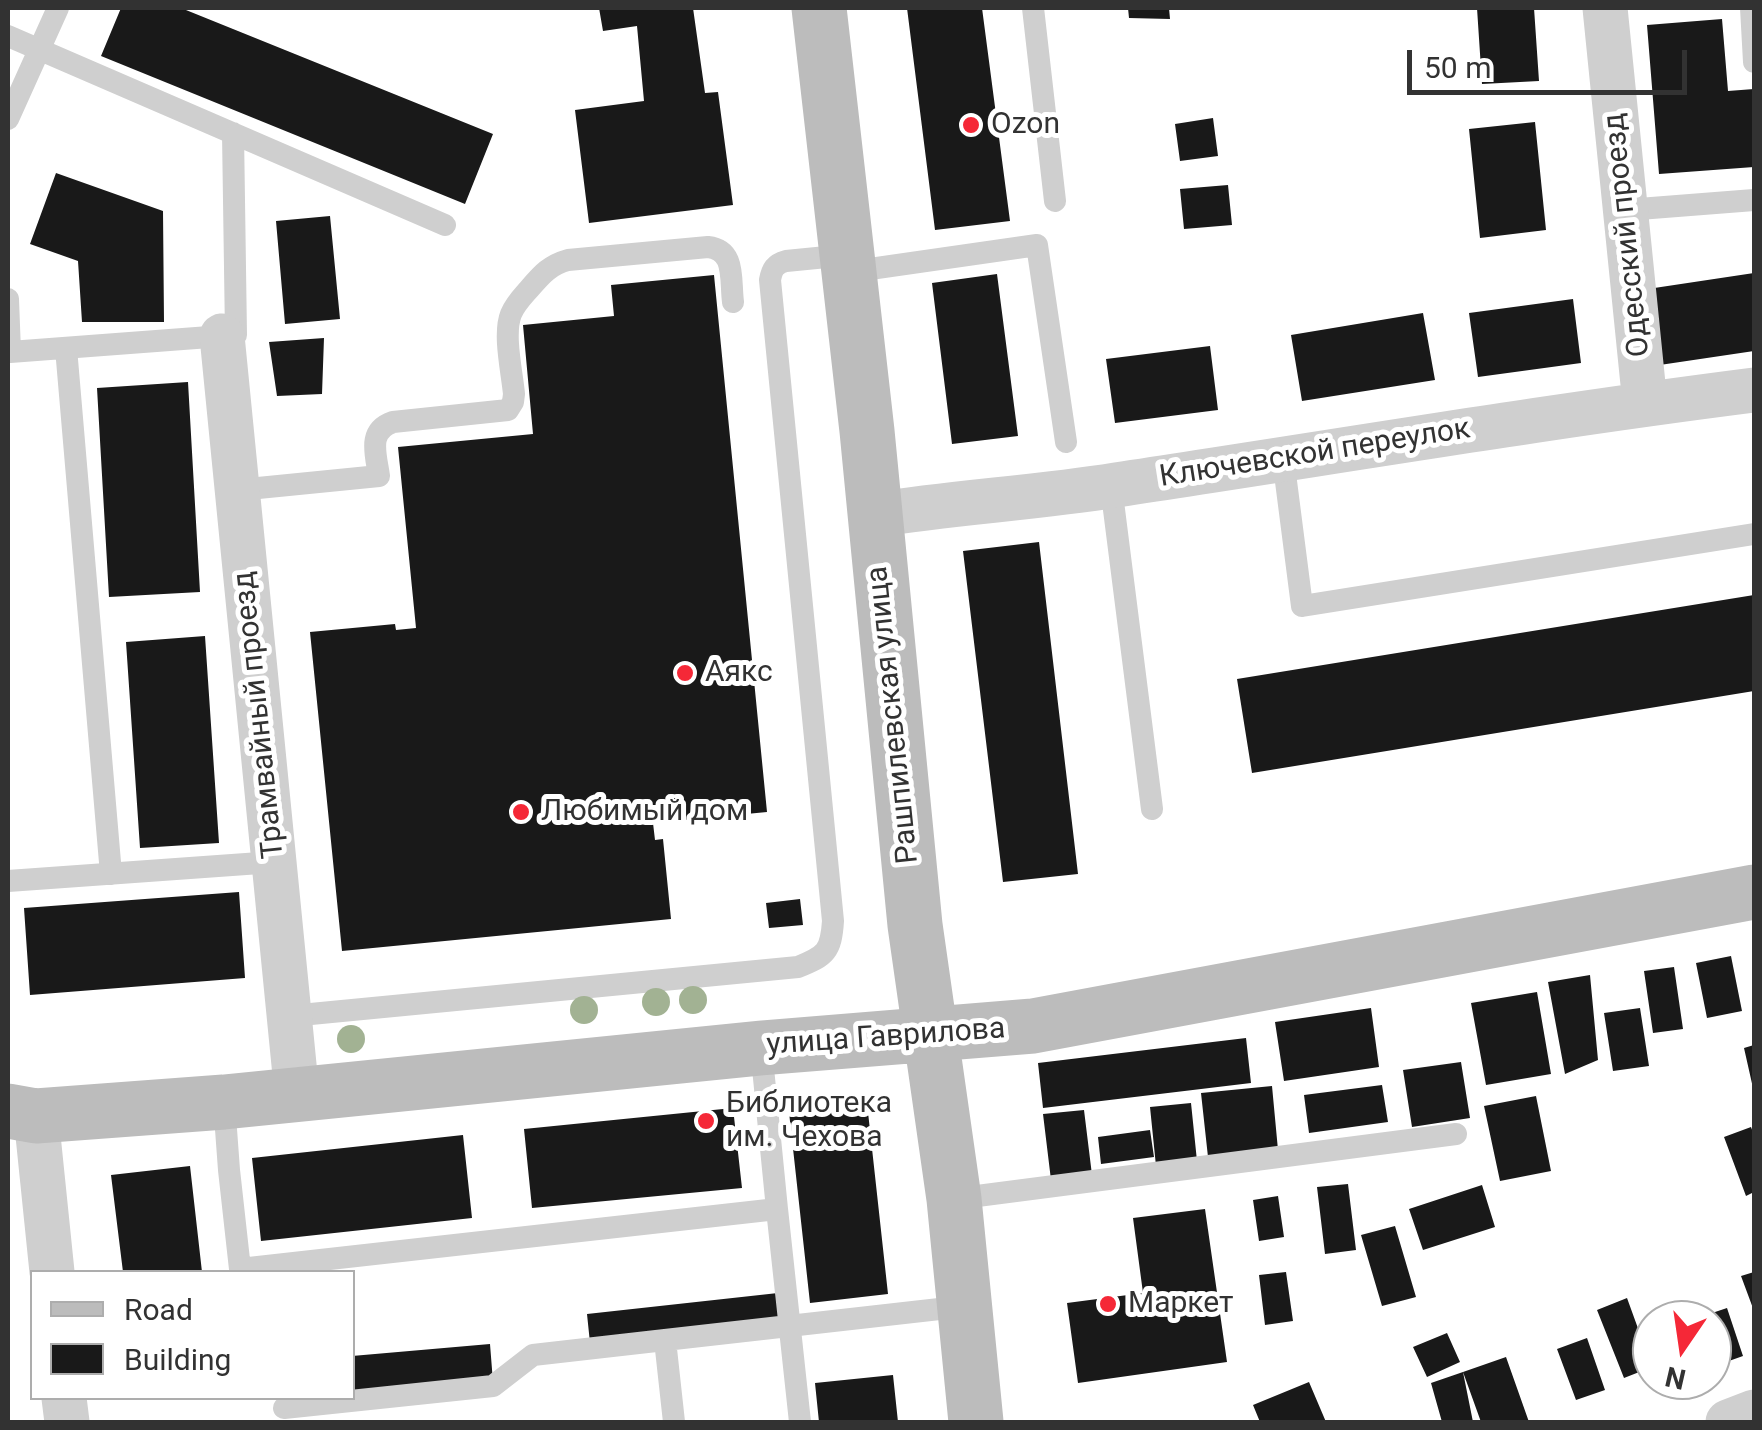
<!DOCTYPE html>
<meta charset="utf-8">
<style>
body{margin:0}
#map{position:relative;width:1762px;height:1430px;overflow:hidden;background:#fff;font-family:Roboto,sans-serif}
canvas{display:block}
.frame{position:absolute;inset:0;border:10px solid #323232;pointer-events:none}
.legend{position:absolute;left:30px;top:1270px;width:325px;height:130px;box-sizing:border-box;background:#fff;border:2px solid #adadad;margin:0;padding:12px 18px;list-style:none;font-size:30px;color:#323232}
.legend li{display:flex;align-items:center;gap:20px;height:50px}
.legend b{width:50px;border:2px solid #adadad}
.north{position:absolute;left:1632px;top:1300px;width:100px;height:100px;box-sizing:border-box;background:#fff;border:2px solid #adadad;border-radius:50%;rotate:193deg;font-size:28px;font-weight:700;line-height:40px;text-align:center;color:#323232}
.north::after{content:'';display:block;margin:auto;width:35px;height:45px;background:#f52837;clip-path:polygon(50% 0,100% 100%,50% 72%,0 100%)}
.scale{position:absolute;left:1407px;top:50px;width:280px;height:45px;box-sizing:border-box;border:5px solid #323232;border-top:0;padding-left:12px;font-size:30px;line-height:35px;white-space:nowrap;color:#323232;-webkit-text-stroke:8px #fff;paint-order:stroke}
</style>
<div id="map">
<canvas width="1762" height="1430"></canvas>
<div class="frame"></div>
<ul class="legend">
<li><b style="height:12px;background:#bcbcbc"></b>Road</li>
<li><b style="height:28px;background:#191919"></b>Building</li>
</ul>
<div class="north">N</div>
<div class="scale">50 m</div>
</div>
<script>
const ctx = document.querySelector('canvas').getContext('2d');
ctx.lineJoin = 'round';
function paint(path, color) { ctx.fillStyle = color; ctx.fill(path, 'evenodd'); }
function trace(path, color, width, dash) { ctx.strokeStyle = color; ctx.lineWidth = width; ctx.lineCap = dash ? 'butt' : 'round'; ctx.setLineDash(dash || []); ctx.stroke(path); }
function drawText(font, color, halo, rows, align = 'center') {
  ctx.font = font + ' Roboto,sans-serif'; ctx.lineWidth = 10; ctx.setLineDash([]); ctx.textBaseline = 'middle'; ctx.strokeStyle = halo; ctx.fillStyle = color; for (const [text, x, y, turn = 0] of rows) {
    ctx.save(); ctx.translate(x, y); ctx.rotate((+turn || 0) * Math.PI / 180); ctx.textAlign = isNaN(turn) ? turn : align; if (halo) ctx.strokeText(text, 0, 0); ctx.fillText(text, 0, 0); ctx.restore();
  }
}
const building = new Path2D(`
 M121 8H181L493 134 465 204 101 56Z
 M599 8H693L705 93 718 92 733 205 589 223 575 110 644 101 637 26 603 31Z
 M907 8H982L1010 221 935 230Z
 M1128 8H1169L1170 19 1129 18Z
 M1477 8H1534L1539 81 1482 84Z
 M1722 19 1728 91 1754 89V167L1659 174 1647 25Z
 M1213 118 1218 156 1180 161 1175 124Z
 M1535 122 1546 230 1480 238 1469 129Z
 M56 173 163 211 164 322H82L78 261 30 244Z
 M1228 185 1232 225 1184 229 1180 189Z
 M330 216 340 319 285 324 276 221Z
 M1754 273V351L1653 366 1641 290Z
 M997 274 1018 436 952 444 932 283Z
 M714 275 767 812 653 823 655 840 663 839 671 919 342 951 310 632 395 624 396 630 416 628 398 447 533 434 523 325 614 316 611 285Z
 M1573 299 1581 363 1478 377 1469 313Z
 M1423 313 1435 380 1302 401 1291 335Z
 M324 338 322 394 277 396 269 342Z
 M1210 346 1218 410 1115 423 1106 359Z
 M188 382 200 592 109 597 97 388Z
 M1039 542 1078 874 1003 882 963 551Z
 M1754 595V691L1252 773 1237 679Z
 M205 636 219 843 140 848 126 642Z
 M239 892 245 978 30 995 24 908Z
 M800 899 803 925 769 928 766 903Z
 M1731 956 1742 1011 1707 1018 1696 963Z
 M1674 967 1683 1029 1653 1033 1644 971Z
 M1590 975 1598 1060 1565 1074 1548 982Z
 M1537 992 1551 1074 1486 1085 1471 1003Z
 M1371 1008 1379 1067 1284 1081 1275 1022Z
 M1640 1008 1649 1066 1613 1071 1604 1013Z
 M1246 1038 1251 1083 1043 1108 1038 1063Z
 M1754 1045V1088H1753L1744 1048Z
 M1461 1062 1470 1118 1412 1127 1403 1070Z
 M1382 1085 1388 1122 1309 1133 1304 1095Z
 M1272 1086 1278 1150 1208 1157 1201 1093Z
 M866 1094 888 1294 810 1303 788 1103Z
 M1536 1096 1551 1171 1500 1181 1484 1106Z
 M1191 1103 1197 1161 1156 1166 1150 1107Z
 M733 1108 742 1188 532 1208 524 1129Z
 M1084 1110 1092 1175 1051 1180 1043 1114Z
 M1751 1127 1754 1135V1192L1746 1196 1724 1137Z
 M1150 1130 1154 1157 1101 1164 1098 1137Z
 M463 1135 472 1218 261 1241 252 1158Z
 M190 1166 202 1272H123L111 1175Z
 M1348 1184 1356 1250 1325 1254 1317 1187Z
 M1482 1185 1495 1227 1423 1250 1409 1209Z
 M1278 1196 1284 1237 1259 1241 1253 1200Z
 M1205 1209 1227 1362 1078 1383 1067 1303 1143 1293 1133 1218Z
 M1395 1226 1416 1297 1382 1306 1361 1235Z
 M1286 1272 1293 1321 1265 1325 1259 1275Z
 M1754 1272V1311L1741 1276Z
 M778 1293 781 1322 590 1343 587 1314Z
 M1627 1298 1652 1367 1624 1378 1597 1310Z
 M1727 1308 1743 1356 1712 1367V1320L1694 1319Z
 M1447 1333 1460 1362 1427 1377 1413 1347Z
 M1587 1338 1605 1390 1576 1400 1557 1349Z
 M490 1344 493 1382 352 1394V1356Z
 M1506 1357 1529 1422H1481L1463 1372Z
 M1463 1372 1473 1422H1442L1431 1383Z
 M893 1375 898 1422H819L815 1383Z
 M1309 1382 1326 1422H1260L1253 1405Z`);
const lane = new Path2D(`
 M1033 8 1055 201
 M1751 8 1754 62
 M8 36 445 225
 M8 119 58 8
 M1626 210 1754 200
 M849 272 1037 245 1066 442
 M8 299 10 352 236 335 233 133
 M66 348 111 874
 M1283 458 1302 606 1754 534
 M1111 486 1152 809
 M238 490 379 476C376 454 367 431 393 422L508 410 513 402 514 394C512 372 503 334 511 314 515 304 523 296 530 288 542 274 550 265 568 260L708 247C736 250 730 279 733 302
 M8 881 274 862
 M290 1016 798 967C826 956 831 951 833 921L770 280C772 269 775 264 786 261L847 255
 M224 1102 229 1170 240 1269 777 1209 761 1048
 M954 1199 1456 1134
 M777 1209 800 1422
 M284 1408 493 1386 533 1355 665 1340
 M674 1422 665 1340 966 1306`);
const street = new Path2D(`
 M1605 8 1645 404
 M222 336 297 1095
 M875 515C955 502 1036 498 1116 485 1329 453 1541 417 1754 390
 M36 1116 52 1272
 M64 1398 67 1422
 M1728 1422 1754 1412`);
const secondary = new Path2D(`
 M819 8 867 431 915 925 954 1199 976 1422
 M8 1111 36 1116 224 1102 761 1048 1033 1026 1754 892`);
const trees = [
 [693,1000],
 [656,1002],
 [584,1010],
 [351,1039]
];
const markers = [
 [971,125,10,"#f52837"],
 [685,673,10,"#f52837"],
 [521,812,10,"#f52837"],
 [706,1121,10,"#f52837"],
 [1108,1304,10,"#f52837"]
];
const poiNames = [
 ["Ozon",991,125],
 ["Аякс",705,673],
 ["Любимый дом",541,812],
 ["Библиотека",726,1104],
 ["им. Чехова",726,1138],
 ["Маркет",1128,1304]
];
const streetNames = [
 ["Одесский проезд",1628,235,-96],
 ["Ключевской переулок",1315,454,-9],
 ["Трамвайный проезд",260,715,-96],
 ["Рашпилевская улица",894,715,-96],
 ["улица Гаврилова",886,1038,-4]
];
paint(building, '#191919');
trace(lane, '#cfcfcf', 22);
trace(street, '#cfcfcf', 45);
trace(secondary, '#bcbcbc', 55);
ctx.fillStyle = '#a2b293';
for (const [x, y] of trees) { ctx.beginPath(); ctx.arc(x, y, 14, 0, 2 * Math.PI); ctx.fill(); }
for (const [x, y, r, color] of markers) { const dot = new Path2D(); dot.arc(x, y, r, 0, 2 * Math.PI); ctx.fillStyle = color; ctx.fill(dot); trace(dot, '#fff', 4); }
drawText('30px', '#323232', '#fff', poiNames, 'left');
drawText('30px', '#323232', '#fff', streetNames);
</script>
